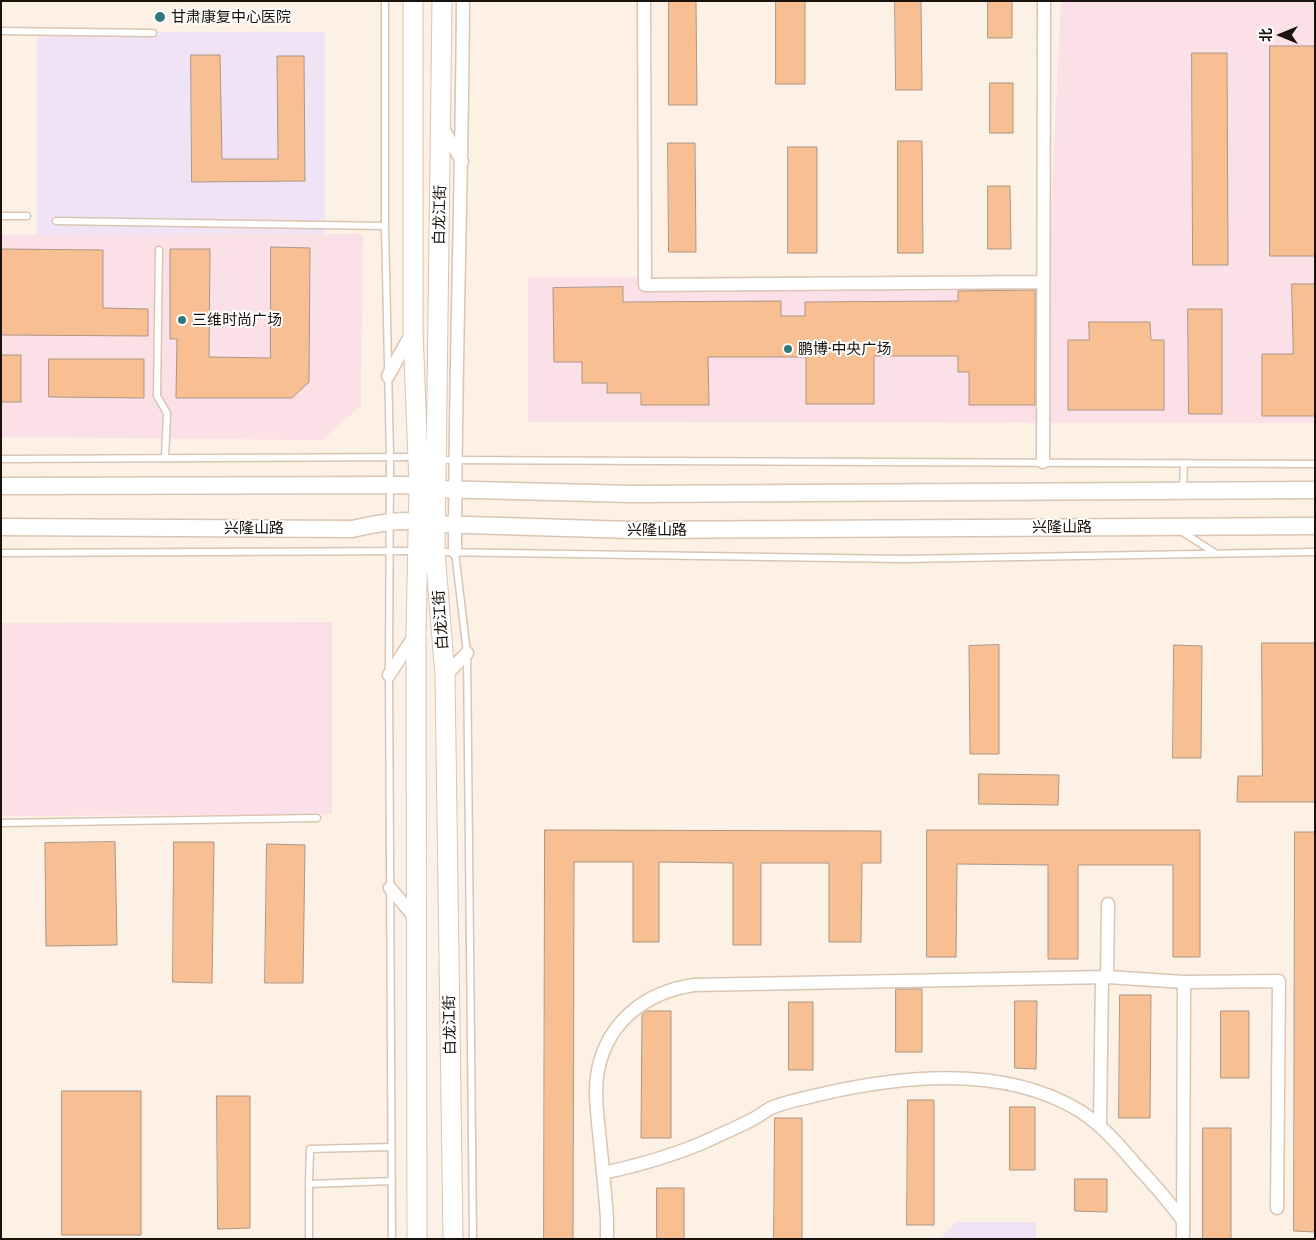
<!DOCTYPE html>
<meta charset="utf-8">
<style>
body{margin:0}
#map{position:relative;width:1316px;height:1240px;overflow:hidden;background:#fdf0e4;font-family:"Public Sans","Noto Sans SC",sans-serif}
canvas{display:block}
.frame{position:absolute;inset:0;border:2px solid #1a120c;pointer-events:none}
.north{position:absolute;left:1256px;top:10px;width:50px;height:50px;-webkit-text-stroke:4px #fff;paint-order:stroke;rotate:270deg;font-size:14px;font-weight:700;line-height:20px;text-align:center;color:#1a120c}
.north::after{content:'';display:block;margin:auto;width:18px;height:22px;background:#1a120c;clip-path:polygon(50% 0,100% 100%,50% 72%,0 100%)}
</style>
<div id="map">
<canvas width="1316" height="1240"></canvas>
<div class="frame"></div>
<div class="north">北</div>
</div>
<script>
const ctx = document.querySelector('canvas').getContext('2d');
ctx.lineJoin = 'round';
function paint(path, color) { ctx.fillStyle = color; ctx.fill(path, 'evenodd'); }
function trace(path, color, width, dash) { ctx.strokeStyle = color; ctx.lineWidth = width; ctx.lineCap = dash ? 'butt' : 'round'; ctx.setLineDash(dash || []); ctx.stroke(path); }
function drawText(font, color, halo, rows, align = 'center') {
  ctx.font = font + ' "Public Sans","Noto Sans SC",sans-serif'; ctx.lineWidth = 4; ctx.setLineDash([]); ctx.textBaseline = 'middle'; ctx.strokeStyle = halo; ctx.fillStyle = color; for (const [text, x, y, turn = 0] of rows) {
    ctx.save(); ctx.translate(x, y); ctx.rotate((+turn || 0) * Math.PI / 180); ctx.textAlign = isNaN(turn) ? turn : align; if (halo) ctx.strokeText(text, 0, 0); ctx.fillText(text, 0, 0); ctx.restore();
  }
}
const commercial = new Path2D(`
 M1061 1H1315V423L528 422V277L1048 276Z
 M363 234 361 406 322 440 1 437V235Z
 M332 622V814L1 816V623Z`);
const education = new Path2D(`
 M37 32H325V234L37 235Z
 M956 1222H1036V1239H940Z`);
const building = new Path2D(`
 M669 1H696L697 105H669Z
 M776 1H805V84H776Z
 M895 1H921L922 90H896Z
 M988 1H1012V38H988Z
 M1270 46H1315V256H1270Z
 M1192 53H1227L1228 265H1193Z
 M191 55H220L222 159H278L277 56H304L305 181 192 182Z
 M990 83H1013V133H990Z
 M898 141H922L923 253H898Z
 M668 143H695L696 252H669Z
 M788 147H817V253H788Z
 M988 186H1010L1011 249H988Z
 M271 247 310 248 309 382 292 398H176L177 339H170V249H210L209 357 270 358Z
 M1 249 103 250V308L148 309V336L1 335Z
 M1292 284H1315V416H1262V354H1293Z
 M623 287V302L781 301V316H805V302L958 301V291L1035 290V405H969V372H958V356H874V404H806V357H708L709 405H641V393H607V383H582V362H554L553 288Z
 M1188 309H1222V414H1189Z
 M1089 322H1150L1151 340H1164V410H1068V340H1089Z
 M1 355H21V402H1Z
 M49 359H144V398L49 397Z
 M1262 643H1315V802H1237L1238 776H1262Z
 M999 645V754H970L969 646Z
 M1174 645 1202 646 1201 758H1173Z
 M979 774 1059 775 1058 805 979 804Z
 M545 830 881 831V863H862L861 942H829V863H761V945H733V863L659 862V942H633V862H574L573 1239H544Z
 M927 830H1200V957H1173V865H1078V959H1048V865L957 864 956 957H927Z
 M1295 832H1315V1232L1294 1231Z
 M115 842 117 945 46 946 45 843Z
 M174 842H214L212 983 173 982Z
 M267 844 305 845 303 983H265Z
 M896 989H922V1052H896Z
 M1120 995H1151L1150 1118H1119Z
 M1015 1001H1037L1036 1069 1015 1068Z
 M789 1002H813V1070H789Z
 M647 1011H671V1138H641L642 1015Z
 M1221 1011H1249V1078H1221Z
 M62 1091H141V1235H62Z
 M217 1096H250V1228L218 1229Z
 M908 1100H934V1225H907Z
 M1010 1107H1035V1170H1010Z
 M775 1118H802V1239H774Z
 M1203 1128H1231V1239H1203Z
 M1075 1179H1107V1212L1075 1211Z
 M657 1188H684V1239H657Z`);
const service = new Path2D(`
 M385 1V226L390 457 389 675 392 1239
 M1 31 153 33
 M1 216H27
 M56 221 385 226
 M159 250 157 396 167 413 165 458
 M1 459 416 457
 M439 460 1315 464
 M1183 490 1184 463
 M1181 531 1215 553
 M437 552 902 559 1315 552
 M455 552 467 653 473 1239
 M1 553 415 551
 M1 823 317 818
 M391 1147 310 1149 309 1184 392 1181
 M309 1239V1184`);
const minor = new Path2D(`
 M644 1 645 285 1043 282
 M442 127 462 161
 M388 376 413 331
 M1043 462 1044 1
 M455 552C455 368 462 185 463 1
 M389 675 415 635
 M445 676 467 653
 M390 888 417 920
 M1107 977 1108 904
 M1100 1126 1102 978
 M603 1173C640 1165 676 1155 711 1139 725 1132 741 1126 755 1118 761 1115 766 1110 771 1108 787 1101 806 1098 822 1094 904 1075 1005 1065 1080 1111 1103 1126 1119 1145 1137 1166 1153 1184 1169 1201 1183 1221
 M607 1239V1219C605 1190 602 1161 599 1132 597 1111 594 1090 598 1070 608 1021 646 992 694 985L1107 977 1184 982 1279 981 1277 1208
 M1183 1239 1184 982`);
const tertiary = new Path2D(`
 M1 486 419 485 435 489 632 494 1315 490
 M1 527 352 529C383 522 404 518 435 524L632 530 1315 526`);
const secondary = new Path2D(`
 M413 1V331L419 485 416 633 417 1239
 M442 1 435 552 445 676 453 1239`);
const markers = [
 [160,17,6,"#2f797e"],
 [182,320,5,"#2f797e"],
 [788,349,5,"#2f797e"]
];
const poiNames = [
 ["甘肃康复中心医院",171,17],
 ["三维时尚广场",192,320],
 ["鹏博·中央广场",798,349]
];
const streetNames = [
 ["白龙江街",440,215,-89],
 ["兴隆山路",1062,527],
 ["兴隆山路",254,528],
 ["兴隆山路",657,530],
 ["白龙江街",441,620,-94],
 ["白龙江街",450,1025,-91]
];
paint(commercial, '#fbe0e7');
paint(education, '#f0e3f6');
paint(building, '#f8bf93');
trace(building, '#ac9686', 1);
trace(service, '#dac5b2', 9);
trace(minor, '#dac5b2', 15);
trace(tertiary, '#dac5b2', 19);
trace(secondary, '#dac5b2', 21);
trace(service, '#fff', 6);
trace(minor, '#fff', 12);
trace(tertiary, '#fff', 16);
trace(secondary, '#fff', 19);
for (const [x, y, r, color] of markers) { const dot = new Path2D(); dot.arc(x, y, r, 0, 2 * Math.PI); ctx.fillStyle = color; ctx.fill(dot); trace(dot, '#fff', 2); }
drawText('15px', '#1a120c', '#fff', poiNames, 'left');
drawText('15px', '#1a120c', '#fff', streetNames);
</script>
